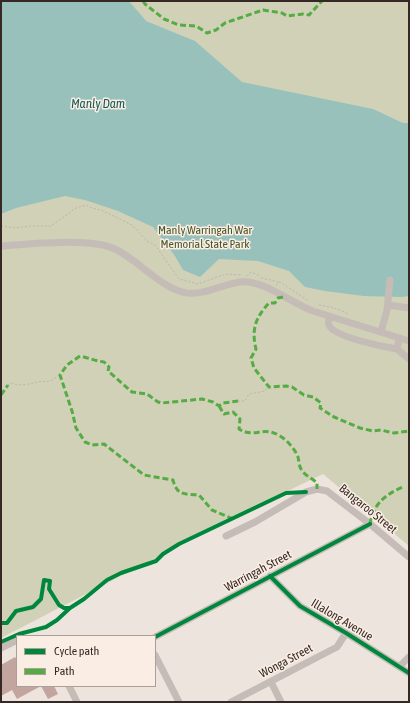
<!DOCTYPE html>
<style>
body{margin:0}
#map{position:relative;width:410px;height:703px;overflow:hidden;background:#ede4de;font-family:"Asap Condensed",sans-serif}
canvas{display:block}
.frame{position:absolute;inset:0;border:2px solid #362925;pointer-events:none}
.legend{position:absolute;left:16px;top:635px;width:140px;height:52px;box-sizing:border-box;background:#faeee4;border:1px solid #ac9f98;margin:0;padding:5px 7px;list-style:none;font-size:12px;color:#362925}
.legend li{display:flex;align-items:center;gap:8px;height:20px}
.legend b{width:20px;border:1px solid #ac9f98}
</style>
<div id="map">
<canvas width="410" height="703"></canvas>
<div class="frame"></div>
<ul class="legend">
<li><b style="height:5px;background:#00873e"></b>Cycle path</li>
<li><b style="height:5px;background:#55ab44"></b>Path</li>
</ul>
</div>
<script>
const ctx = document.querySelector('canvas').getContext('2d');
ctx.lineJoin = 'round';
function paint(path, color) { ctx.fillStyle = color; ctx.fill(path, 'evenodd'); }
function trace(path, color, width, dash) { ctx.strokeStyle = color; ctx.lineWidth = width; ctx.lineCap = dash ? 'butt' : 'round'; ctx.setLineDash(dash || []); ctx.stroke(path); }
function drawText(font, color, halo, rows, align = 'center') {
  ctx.font = font + ' "Asap Condensed",sans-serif'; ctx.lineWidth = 3; ctx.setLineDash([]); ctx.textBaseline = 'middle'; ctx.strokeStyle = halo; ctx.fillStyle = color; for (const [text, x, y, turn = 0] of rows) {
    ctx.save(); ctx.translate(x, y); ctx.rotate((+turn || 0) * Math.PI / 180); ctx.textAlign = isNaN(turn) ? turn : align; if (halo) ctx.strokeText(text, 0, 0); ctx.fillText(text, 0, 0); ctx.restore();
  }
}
const green = new Path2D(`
 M1 1H409V546L323 474 254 507 1 638Z`);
const water = new Path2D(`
 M1 1H129L146 21 195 41 242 82 373 109 403 123H409V296L402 297 364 296 325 291 305 287 289 271 258 261 219 259 200 277 183 270 175 256 153 227 118 211 85 200 65 196 16 208 1 214Z`);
const building = new Path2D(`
 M15 657 17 660V686H54L58 694 48 699 41 686 17 699 12 690 1 696V665Z`);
const path = new Path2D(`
 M1 226 15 228 31 226H51L76 208 86 205 92 208 101 210 132 225 147 241 155 245 179 279 198 284 226 274 242 275
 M247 276 251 272 258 275 260 277
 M261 278 279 282
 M276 285 280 282 307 300
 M319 305C330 307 338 308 348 314
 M8 385 12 383C19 387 29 384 37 382 41 381 45 382 49 381 54 380 56 376 60 375
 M238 401H245L249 394 265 391 266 389 269 387`);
const minor = new Path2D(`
 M1 246C30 244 90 237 115 249 139 260 161 289 187 293 205 295 223 284 240 282 263 279 291 303 313 311L409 341
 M388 305 409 308
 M329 316C329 319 328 323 329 325 333 337 385 347 397 349L399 338
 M381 332 387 310 390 280
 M397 349 409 359
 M226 536 255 522 306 492 317 489 327 491 370 524 409 557
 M270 576 300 606 346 633 409 673
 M155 637 370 524
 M1 648 17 640
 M155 655 179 702
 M400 666 409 657
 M271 682 281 702
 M69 686 77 702
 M231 702 337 647 346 633`);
const quiet = new Path2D(`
 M143 1 145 4 164 19 179 25 196 26 207 33 216 30 225 23 263 10 282 13 287 16 303 14 309 15 322 1
 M283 297 278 298 275 303H269C256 317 251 329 256 349L251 358 254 368 269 387 286 386 292 387 304 395 313 397 321 403 320 408 334 417 360 428 373 431 381 430 394 433 409 431
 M1 395 8 385
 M219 406 224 414 233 412 240 419 239 429C255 439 263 425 280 436 287 440 295 449 298 457 299 461 299 466 301 469 304 475 313 479 317 483V489
 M233 519 212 510 199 495C185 494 177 496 173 480L144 475 104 444 92 445 85 442 76 428 72 411 60 375 67 365 80 356C89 358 96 361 104 362L109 367 108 371 132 392 147 394 158 402 162 403 202 399 213 402 219 406 223 403 238 401
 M370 524C373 504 386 494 403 487`);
const cycleway = new Path2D(`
 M270 576 300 606 346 633 409 673
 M1 623H7L16 611 33 607 41 599 44 580 50 581 49 589 59 605 64 608H70
 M155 637 370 524
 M1 642 19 634 46 627 57 620 70 608 84 599 107 580 121 573 156 561 163 554 179 544 286 493 306 492`);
const parkNames = [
 ["Manly Warringah War",205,230],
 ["Memorial State Park",205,244]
];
const streetNames = [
 ["Bangaroo Street",368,509,39],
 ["Warringah Street",258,571,-28],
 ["Illalong Avenue",342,620,31],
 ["Wonga Street",286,661,-28]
];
const waterNames = [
 ["Manly Dam",98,104]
];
paint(green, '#d0d1b7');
paint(water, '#99c1bc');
paint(building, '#c2a59e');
trace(path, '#beb4af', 1, [2, 2]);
trace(minor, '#c5bcb7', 7);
trace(quiet, '#55ab44', 3, [6, 3]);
trace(cycleway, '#00873e', 4);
drawText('12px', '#4a5628', '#faeee4', parkNames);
drawText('12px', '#362925', '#faeee4', streetNames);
drawText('italic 13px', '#185a57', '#faeee4', waterNames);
</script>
